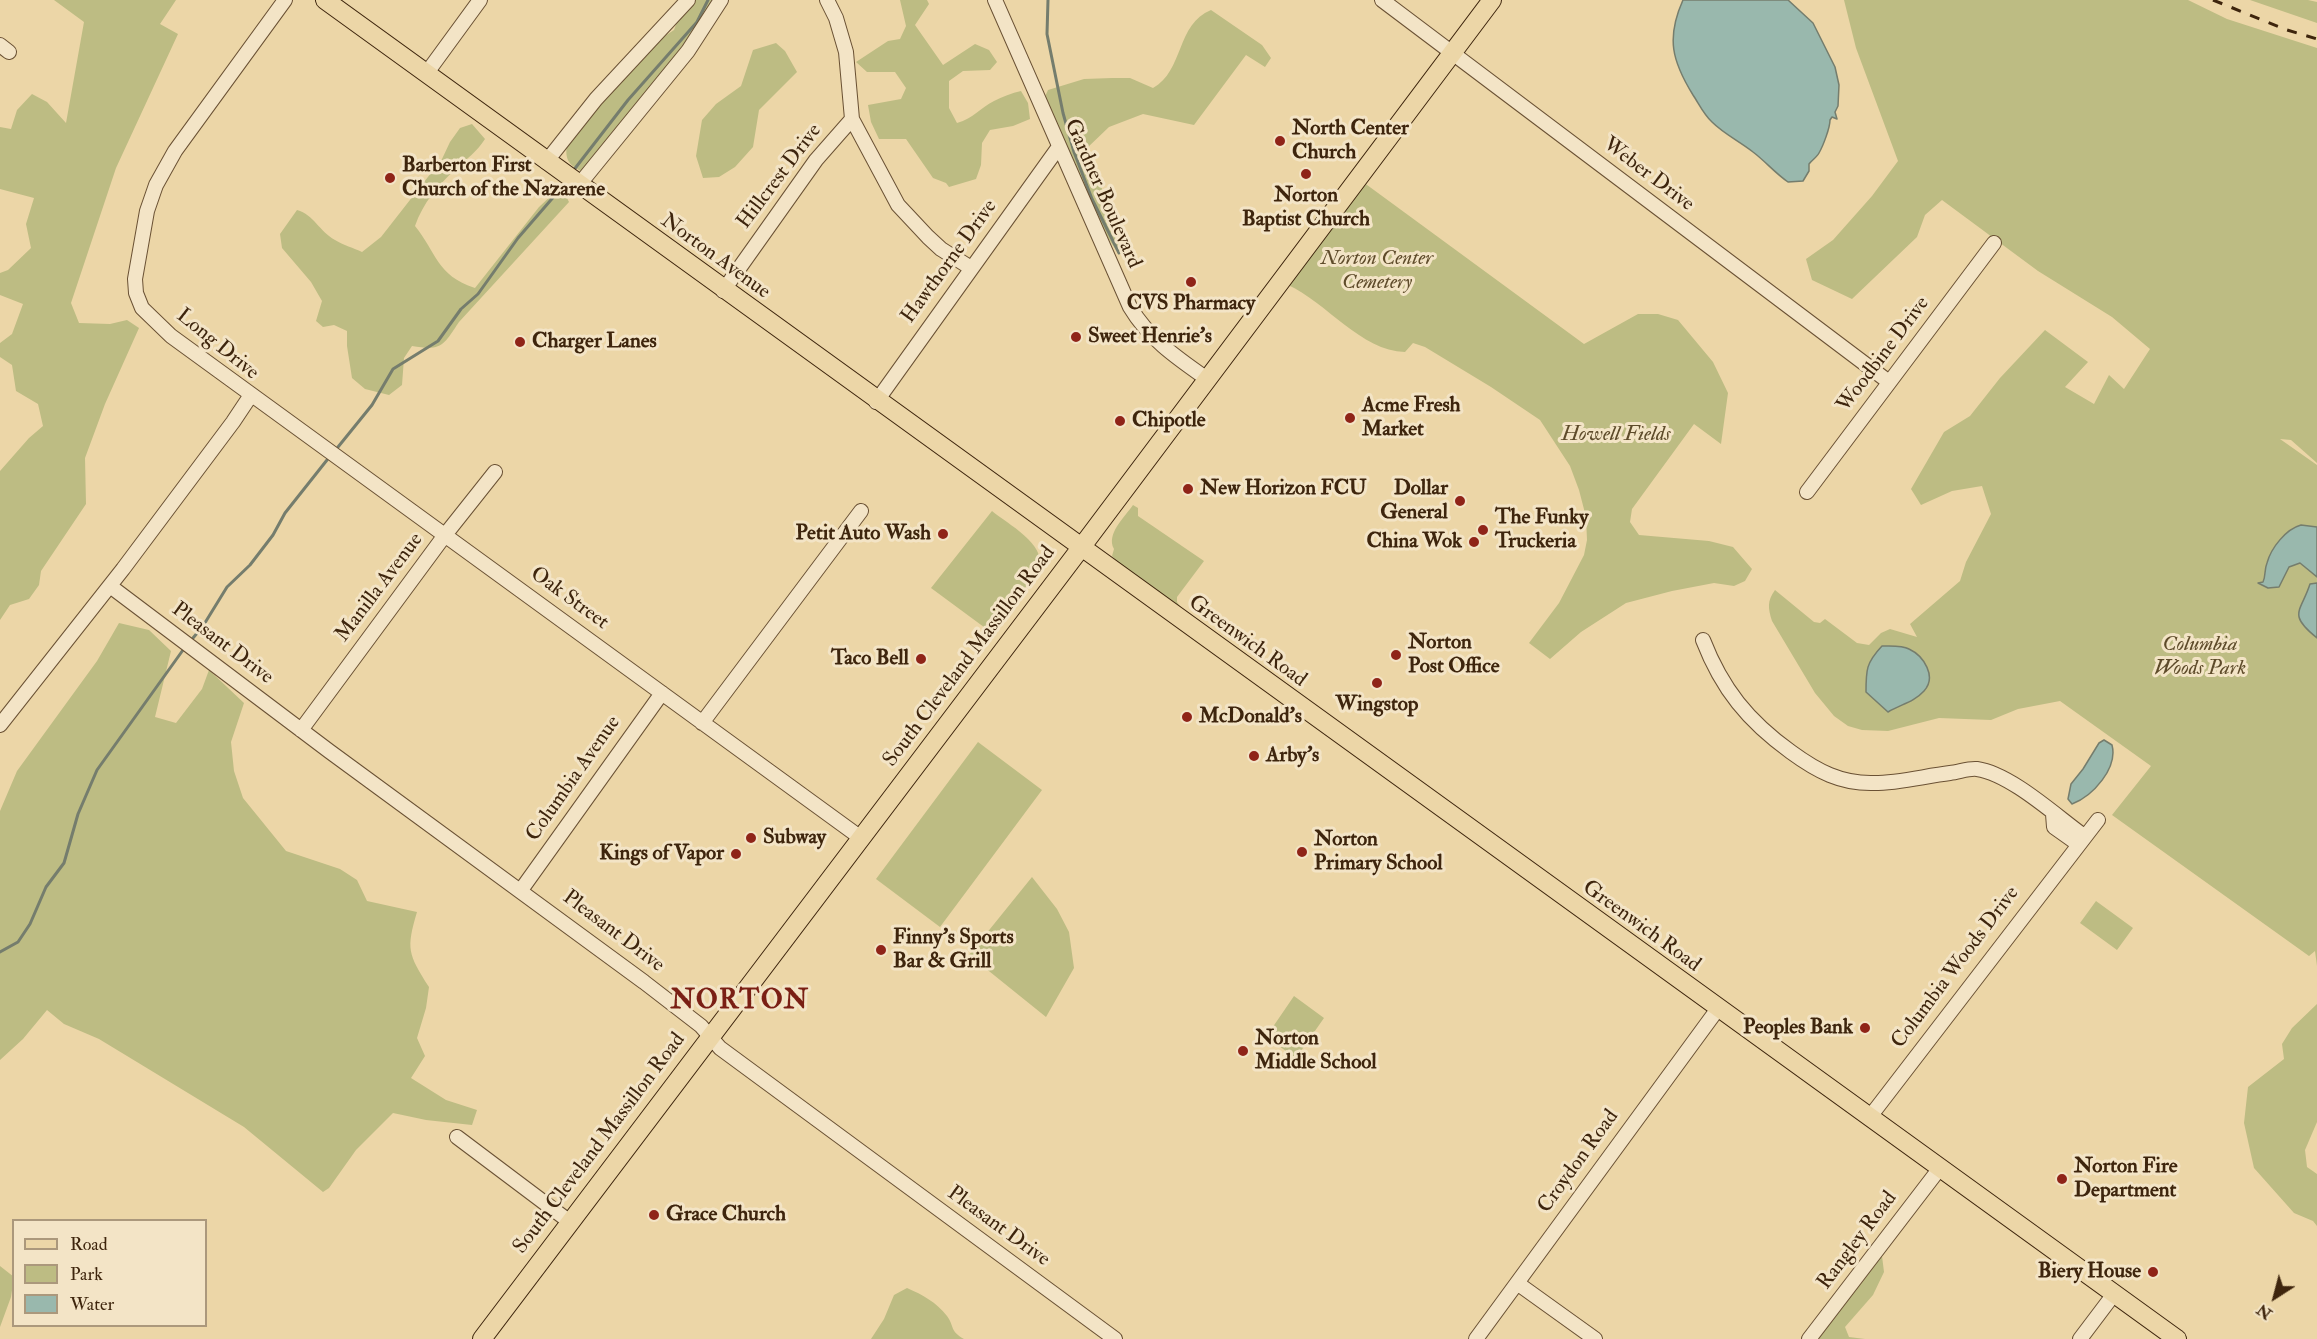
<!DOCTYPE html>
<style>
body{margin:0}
#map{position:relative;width:2317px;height:1339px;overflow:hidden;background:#ecd6a7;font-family:"IM FELL Double Pica",serif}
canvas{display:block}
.legend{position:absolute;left:12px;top:1219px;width:195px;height:108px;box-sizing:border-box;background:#f3e4c6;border:2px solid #ab987c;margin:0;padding:8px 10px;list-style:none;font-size:18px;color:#3e250d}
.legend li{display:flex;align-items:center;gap:12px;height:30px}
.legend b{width:30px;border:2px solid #ab987c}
.north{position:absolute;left:2245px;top:1267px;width:60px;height:60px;-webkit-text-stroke:4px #f3e4c6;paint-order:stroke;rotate:216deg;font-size:16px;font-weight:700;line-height:24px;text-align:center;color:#3e250d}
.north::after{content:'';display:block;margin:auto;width:21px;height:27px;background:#3e250d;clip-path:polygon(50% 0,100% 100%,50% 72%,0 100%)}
</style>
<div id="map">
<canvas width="2317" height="1339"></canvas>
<ul class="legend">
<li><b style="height:8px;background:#ecd6a7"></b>Road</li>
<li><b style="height:16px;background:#bdbc83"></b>Park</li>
<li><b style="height:16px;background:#99b8ad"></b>Water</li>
</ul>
<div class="north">N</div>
</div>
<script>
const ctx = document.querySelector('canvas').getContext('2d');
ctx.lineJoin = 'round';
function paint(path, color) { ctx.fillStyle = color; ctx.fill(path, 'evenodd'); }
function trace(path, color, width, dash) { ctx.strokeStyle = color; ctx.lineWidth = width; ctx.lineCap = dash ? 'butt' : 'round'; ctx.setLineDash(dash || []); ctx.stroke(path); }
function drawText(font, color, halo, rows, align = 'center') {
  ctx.font = font + ' "IM FELL Double Pica",serif'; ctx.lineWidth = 6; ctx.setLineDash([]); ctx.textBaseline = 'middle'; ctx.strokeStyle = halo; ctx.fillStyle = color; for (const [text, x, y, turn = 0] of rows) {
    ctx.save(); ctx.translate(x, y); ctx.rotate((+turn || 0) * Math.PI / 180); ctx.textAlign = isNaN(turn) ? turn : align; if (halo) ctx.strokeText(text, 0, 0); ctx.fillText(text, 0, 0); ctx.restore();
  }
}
const green = new Path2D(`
 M54 0H176L160 24 178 34 116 168 71 303 79 323 110 324 127 320 139 328 105 404 85 458 86 504 41 571 39 585 29 599 10 605 0 620V471L29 438 43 426 38 404 16 391 12 365 0 357V343L12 334 23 304 0 295V273L8 270 31 248 26 224 34 198 0 189V127L11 129 17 110 32 94 47 102 66 123 84 22Z
 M693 0H714L704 14 695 33 588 166 581 171C567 164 565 158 567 143L651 45 674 30 680 14Z
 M900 0H927L929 4 915 25 943 65 975 44 989 50 997 62 990 70 963 71 949 81V108L957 123C974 118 980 108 994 101 1002 97 1012 93 1021 91L1028 103 1030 119 1013 126 990 130 982 143 981 165 976 179 949 187 946 183 933 178 906 139H879L871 122 868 105 901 99 906 88 895 72H867L856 62 888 41 900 39 906 26Z
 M1844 0H2188L2227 19 2317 48V463L2291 440 2280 439 2317 465V966L2315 951 2309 956 2112 815 2151 766 2060 701 2018 709 1991 720 1939 718 1888 731 1862 730 1848 726 1834 716 1815 693 1772 621C1768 608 1767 601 1775 590L1814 622 1820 623 1825 619 1857 643 1869 645 1881 633 1890 629 1917 637 1910 624 1960 581 1966 562 1991 514 1982 486 1952 491 1921 505 1911 489 1944 432 1970 416 2000 378 2045 330 2088 362 2065 387 2094 404 2109 375 2124 389 2150 349 2112 317 2038 271 1942 200 1925 215 1917 237 1852 299 1812 280 1806 259 1833 240 1872 196 1898 161 1856 48Z
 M2250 0H2308L2317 2V23Z
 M1211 10 1262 45 1271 58 1265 67 1246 55 1194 125 1143 114 1109 127 1085 150 1125 241 1116 250C1086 205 1066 151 1043 101L1048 90 1084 79 1112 78H1130L1153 88C1184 71 1176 24 1211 10Z
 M776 43 785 51 797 72 759 110 753 147 735 167 719 177 703 178 696 156 702 120 716 104 741 86 753 50Z
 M472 124 485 139C477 152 466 159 456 169 438 185 423 203 415 226 437 253 436 275 475 288L539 207 554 193 564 192 569 202 459 322C443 346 442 351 412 346L404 358 402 385 389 395 365 389 352 378 347 346V331L334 325 323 327 316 321 322 301 311 282 282 248 280 234 297 210C314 215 319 231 335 240 343 245 354 248 362 252L381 237 442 159 450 142 460 128Z
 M1363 182 1584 344 1638 314H1658L1678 320 1713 362 1728 393 1721 444 1694 424 1632 509 1630 522 1639 535 1709 541 1733 547 1752 569 1745 581 1734 586 1714 583 1672 591 1626 603 1581 632 1550 659 1529 643 1559 603 1584 555 1587 540 1586 517 1579 490 1570 466 1540 420 1491 387 1425 347 1413 343 1405 352C1361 351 1326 302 1288 285Z
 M1133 505 1138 508V516L1204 561 1177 597V602L1180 606 1176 608 1118 563 1112 556 1114 549C1106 534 1124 518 1133 505Z
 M992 511C1009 525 1045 543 1040 568L992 633 931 588Z
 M119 623 149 630 171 651 155 717 176 723 202 689 209 670 244 703 231 742 234 771 243 798 286 851 340 869 357 880 367 901 417 912C406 949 408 954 429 987L426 1008 417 1038 425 1056 411 1078 446 1100 477 1110 472 1125 426 1120 393 1113 356 1150 329 1188 323 1192 244 1127 99 1039 64 1024 47 1010 23 1039 0 1060V811L17 771 97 661Z
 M978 742 1042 790 940 927 876 879Z
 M1032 877 1057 909 1069 932 1074 968 1046 1017 969 955Z
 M2096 901 2133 928 2117 950 2080 923Z
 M1294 996 1324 1018 1296 1058 1266 1037Z
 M2317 1004V1122L2305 1150 2307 1167 2317 1174V1226L2313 1221 2294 1213 2254 1168 2244 1123 2248 1087 2284 1059 2282 1044 2292 1028Z
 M1882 1256 1884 1272 1873 1295 1845 1327 1849 1337 1865 1339H1818L1874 1262Z
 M0 1266 14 1277 11 1297 0 1327Z
 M907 1288C923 1295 936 1302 947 1316 955 1327 949 1330 964 1339H871L884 1319 894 1295Z`);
const water = new Path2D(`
 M1683 0H1788L1813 23 1835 67 1839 85 1838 106 1835 112 1837 119 1832 117 1830 120C1830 128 1823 146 1819 153 1817 157 1812 160 1809 164V171L1803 181 1788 182C1775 173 1765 161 1753 152 1739 141 1724 134 1712 122 1704 115 1699 104 1693 95 1672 61 1666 38 1683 0Z
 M2301 525 2317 527V577L2300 563 2289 567 2279 587 2268 588 2258 583 2263 582C2266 576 2264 570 2267 563 2271 548 2286 529 2301 525Z
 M2317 583V638C2287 614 2301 612 2310 584Z
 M1882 646C1890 646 1902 645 1909 649 1924 656 1937 677 1924 691 1913 703 1901 704 1888 712L1866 692C1866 670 1866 663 1882 646Z
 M2104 740 2112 745C2118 768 2093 796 2072 804L2068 799 2071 784 2083 769 2099 743Z`);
const stream = new Path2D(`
 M1048 0 1047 34 1063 113 1074 152 1092 199 1119 253
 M573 171 628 100 697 22 708 0
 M338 447 372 405 393 369 438 341 461 309 478 294 518 238 563 186
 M193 638 203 626 227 587 250 565 273 535 285 513 327 460
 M0 952 18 942 30 924 46 887 64 863 78 814 97 770 183 650`);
const minor = new Path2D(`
 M285 0 175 151 156 185 147 211 135 279 136 293 142 308 171 336 861 838
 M827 0 836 18 846 52 852 119 890 190 898 205 928 237 941 249 971 268
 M995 0 1130 307C1149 339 1177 358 1207 379
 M1382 0 1889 382
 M0 45 9 52
 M426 74 480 0
 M546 162 596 99 688 0
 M578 186 688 51 721 0
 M723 291 816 160 852 119
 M876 402 1058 148
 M1807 492 1994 243
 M110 586 329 751 644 982 701 1026 720 1048 1115 1339
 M1703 640C1722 689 1748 721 1791 752 1817 771 1841 784 1874 783 1899 783 1925 776 1950 773 1959 772 1969 768 1977 769 2011 774 2056 816 2084 836
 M702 723 861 511
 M0 725 123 569 233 422 251 395
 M301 730 445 535 495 472
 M2053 814 2054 827 2078 844
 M521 890 662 693
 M1869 1118 2098 820
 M457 1137 570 1222
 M1517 1283 1595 1339
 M1476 1339 1717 1010
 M1809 1339 1940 1168
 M2080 1339 2114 1294`);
const major = new Path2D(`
 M325 0C939 451 1558 895 2177 1339
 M482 1339 1080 549 1492 0`);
const rail = new Path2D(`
 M2213 0 2287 30 2317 39`);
const markers = [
 [1280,141,6,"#8f2418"],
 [1306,174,6,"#8f2418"],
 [390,178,6,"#8f2418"],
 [1191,282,6,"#8f2418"],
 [1076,337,6,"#8f2418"],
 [520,342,6,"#8f2418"],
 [1350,418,6,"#8f2418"],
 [1120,421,6,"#8f2418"],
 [1188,489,6,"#8f2418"],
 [1460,501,6,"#8f2418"],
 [1483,530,6,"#8f2418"],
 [943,534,6,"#8f2418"],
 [1474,542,6,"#8f2418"],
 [1396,655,6,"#8f2418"],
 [921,659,6,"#8f2418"],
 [1377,683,6,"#8f2418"],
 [1187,717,6,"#8f2418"],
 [1254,756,6,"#8f2418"],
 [751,838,6,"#8f2418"],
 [1302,852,6,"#8f2418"],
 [736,854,6,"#8f2418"],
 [881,950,6,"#8f2418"],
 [1865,1028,6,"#8f2418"],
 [1243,1051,6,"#8f2418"],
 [2062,1179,6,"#8f2418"],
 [654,1215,6,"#8f2418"],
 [2153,1272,6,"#8f2418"]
];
const poiNames = [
 ["North Center",1292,129],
 ["Church",1292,153],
 ["Barberton First",402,166],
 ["Church of the Nazarene",402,190],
 ["Norton",1306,196,"center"],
 ["Baptist Church",1306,220,"center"],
 ["CVS Pharmacy",1191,304,"center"],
 ["Sweet Henrie's",1088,337],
 ["Charger Lanes",532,342],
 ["Acme Fresh",1362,406],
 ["Market",1362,430],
 ["Chipotle",1132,421],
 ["New Horizon FCU",1200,489],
 ["Dollar",1448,489,"right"],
 ["General",1448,513,"right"],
 ["The Funky",1495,518],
 ["Truckeria",1495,542],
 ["Petit Auto Wash",931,534,"right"],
 ["China Wok",1462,542,"right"],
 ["Norton",1408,643],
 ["Post Office",1408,667],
 ["Taco Bell",909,659,"right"],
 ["Wingstop",1377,705,"center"],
 ["McDonald's",1199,717],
 ["Arby's",1266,756],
 ["Subway",763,838],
 ["Norton",1314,840],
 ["Primary School",1314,864],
 ["Kings of Vapor",724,854,"right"],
 ["Finny's Sports",893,938],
 ["Bar & Grill",893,962],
 ["Peoples Bank",1853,1028,"right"],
 ["Norton",1255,1039],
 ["Middle School",1255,1063],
 ["Norton Fire",2074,1167],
 ["Department",2074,1191],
 ["Grace Church",666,1215],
 ["Biery House",2141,1272,"right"]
];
const streetNames = [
 ["Weber Drive",1648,175,37],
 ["Hillcrest Drive",780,177,-53],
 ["Gardner Boulevard",1102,194,66],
 ["Norton Avenue",715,257,36],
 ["Hawthorne Drive",950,262,-54],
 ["Long Drive",217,345,39],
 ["Woodbine Drive",1884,355,-53],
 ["Manilla Avenue",380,588,-53],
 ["Oak Street",569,599,36],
 ["Greenwich Road",1247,642,36],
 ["Pleasant Drive",222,644,37],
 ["South Cleveland Massillon Road",970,657,-53],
 ["Columbia Avenue",574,779,-55],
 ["Greenwich Road",1641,927,36],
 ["Pleasant Drive",613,932,37],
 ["Columbia Woods Drive",1956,968,-53],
 ["South Cleveland Massillon Road",600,1144,-53],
 ["Croydon Road",1579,1162,-54],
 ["Pleasant Drive",998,1227,36],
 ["Rangley Road",1858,1241,-53]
];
const parkNames = [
 ["Norton Center",1377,259],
 ["Cemetery",1377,283],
 ["Howell Fields",1616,435],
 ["Columbia",2200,645],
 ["Woods Park",2200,669]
];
const districtNames = [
 ["NORTON",740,1002]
];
paint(green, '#bdbc83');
paint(water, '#99b8ad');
trace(water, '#757d6d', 1.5);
trace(stream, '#757d6d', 3);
trace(minor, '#6a5134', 16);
trace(major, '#3e250d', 20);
trace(minor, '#f3e4c6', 14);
trace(major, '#ecd6a7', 18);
trace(rail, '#3e250d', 3, [10, 10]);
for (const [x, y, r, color] of markers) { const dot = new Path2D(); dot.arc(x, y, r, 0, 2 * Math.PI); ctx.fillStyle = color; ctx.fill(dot); trace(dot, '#f3e4c6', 2); }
drawText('bold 21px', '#3e250d', '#f3e4c6', poiNames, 'left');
drawText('21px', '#3e250d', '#f3e4c6', streetNames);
drawText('italic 21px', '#5e4b2a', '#f3e4c6', parkNames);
ctx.letterSpacing = '1.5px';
drawText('bold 27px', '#7a1f14', '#f3e4c6', districtNames);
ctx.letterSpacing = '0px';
</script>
